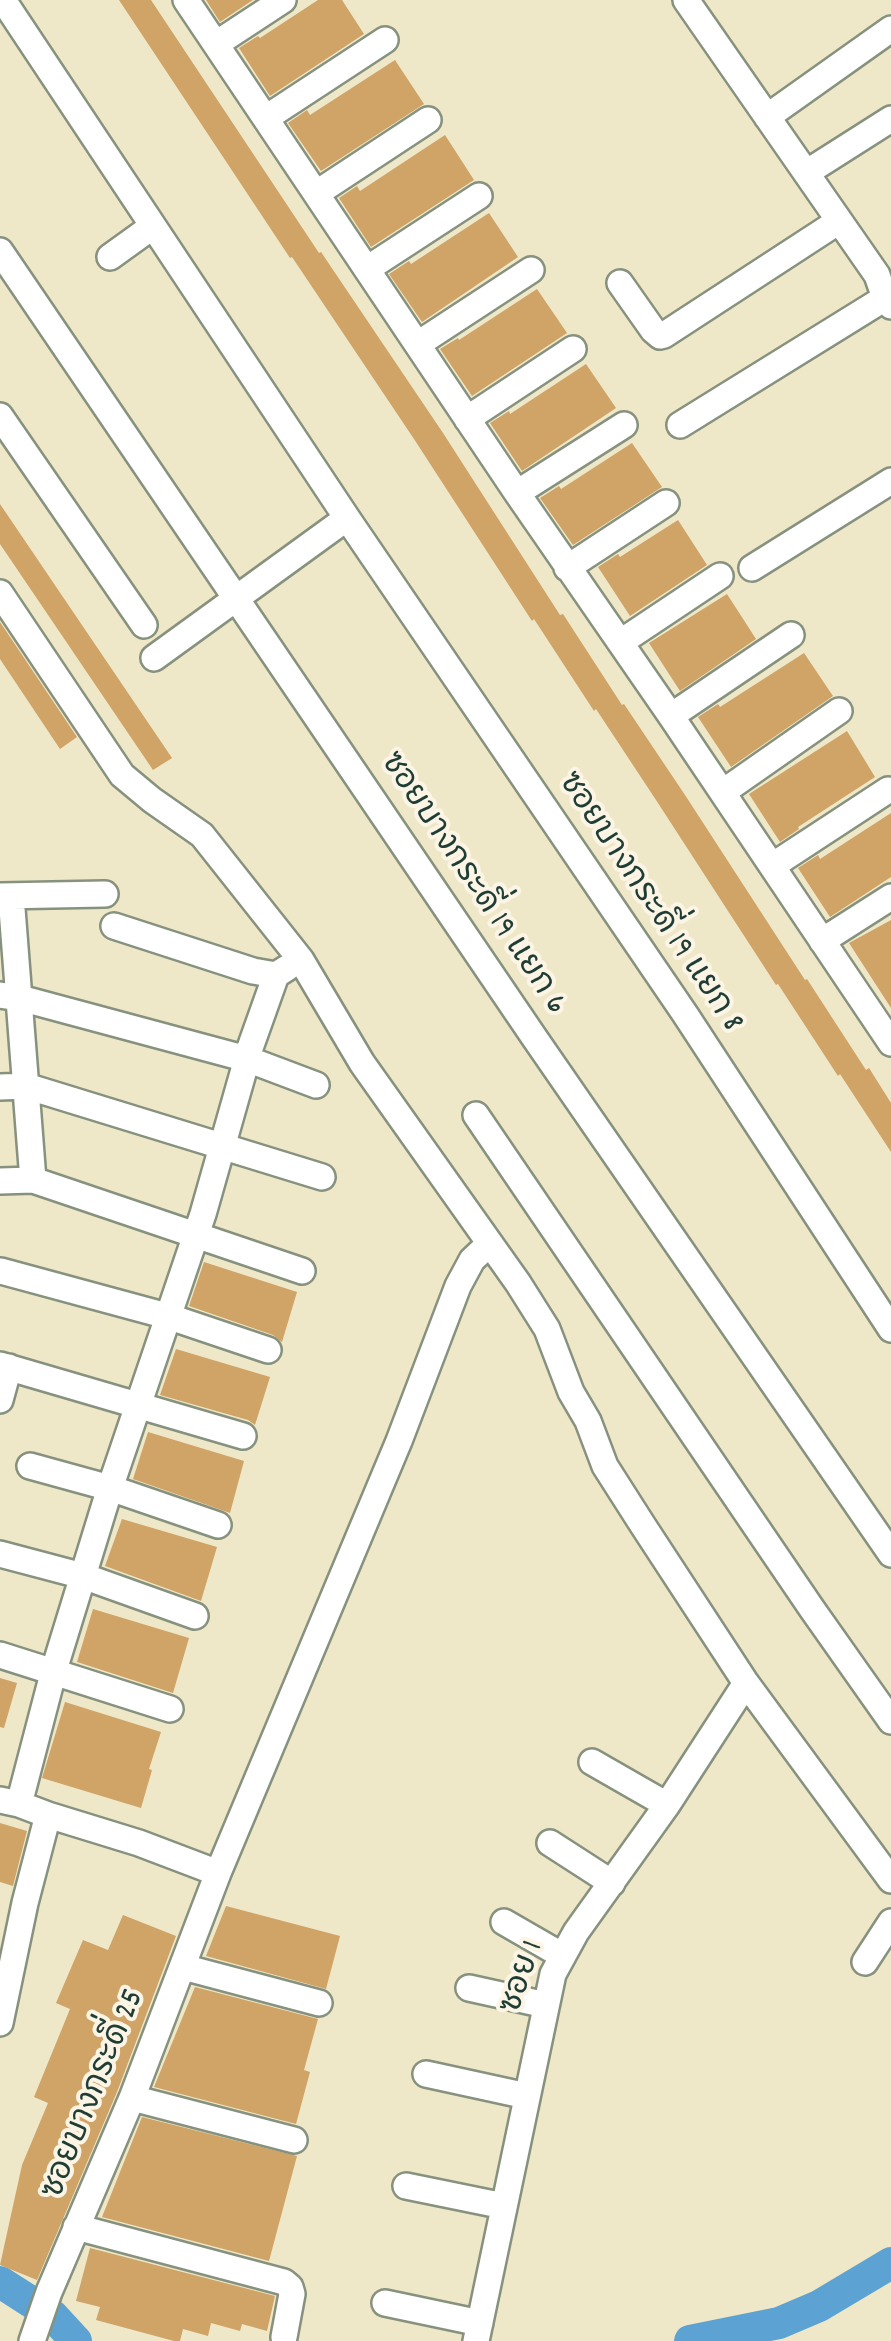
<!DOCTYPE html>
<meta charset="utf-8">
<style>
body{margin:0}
canvas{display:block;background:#eee7c8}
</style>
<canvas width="891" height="2341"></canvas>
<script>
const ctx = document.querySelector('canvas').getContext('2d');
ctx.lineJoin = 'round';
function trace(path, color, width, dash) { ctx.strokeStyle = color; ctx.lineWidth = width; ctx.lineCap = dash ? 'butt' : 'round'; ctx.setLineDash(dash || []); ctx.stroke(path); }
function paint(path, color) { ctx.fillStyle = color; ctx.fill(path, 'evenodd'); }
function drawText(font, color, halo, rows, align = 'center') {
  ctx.font = font + ' Dekko,"Playpen Sans Thai",sans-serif'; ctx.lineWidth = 8; ctx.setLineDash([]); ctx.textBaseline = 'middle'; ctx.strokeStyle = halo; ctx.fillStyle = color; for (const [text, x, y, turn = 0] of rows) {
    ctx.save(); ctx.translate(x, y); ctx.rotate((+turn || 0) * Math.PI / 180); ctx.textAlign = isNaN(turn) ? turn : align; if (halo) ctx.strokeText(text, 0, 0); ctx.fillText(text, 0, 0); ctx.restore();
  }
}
const river = new Path2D(`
 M0 2282 53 2316 76 2341
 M690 2341 779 2323 819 2306 891 2263`);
const building = new Path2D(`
 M119 0H151L319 253 321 252 443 433 560 615 563 614 622 705 624 704 685 795 805 980 807 979 866 1070 869 1068 891 1103V1152L840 1074 838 1076 778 984 776 985 656 800 596 709 594 711 534 619 532 621 414 439 292 257 290 258Z
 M206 0H253L220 22Z
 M318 0H342L364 34 270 96 239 48 258 36 260 38Z
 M395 60 424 104 321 171 288 123 307 110 310 115Z
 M445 135 474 180 371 247 339 198 357 186 360 191Z
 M489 213 518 257 422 322 389 274 409 261 411 264Z
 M537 289 567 333 472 396 440 349 458 338 459 340Z
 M586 364 616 408 522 471 490 423 509 411 510 414Z
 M632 443 662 487 573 545 540 498 559 486 561 489Z
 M0 504 172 758 153 770 0 544Z
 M678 520 707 565 630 616 598 567 618 554 620 557Z
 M727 594 756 639 680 691 649 643Z
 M0 622 77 737 60 749 0 659Z
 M804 653 833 696 731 767 698 717 718 704 720 707Z
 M847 731 875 777 798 827 799 829 780 842 749 794Z
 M891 813V877L830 917 798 868 818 855 820 859Z
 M891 920V1008L849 943Z
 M204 1262 297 1292 282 1342 273 1335 189 1306Z
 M176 1349 270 1377 255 1425 248 1420 160 1395Z
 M148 1432 244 1461 230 1513 133 1479Z
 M122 1519 217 1547 201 1601 105 1566Z
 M93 1609 189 1638 173 1693 77 1662Z
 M0 1678 17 1683 4 1728 0 1727Z
 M65 1702 161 1732 149 1769 152 1770 141 1808 42 1778Z
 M0 1823 27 1831 13 1886 0 1882Z
 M226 1906 340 1936 326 1989 206 1956Z
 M123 1915 176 1936 117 2092 37 2280 0 2265 22 2165 48 2103 34 2097 70 2009 56 2003 83 1940 108 1950Z
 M195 1987 318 2019 304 2070 310 2072 296 2124 154 2087Z
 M142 2117 297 2156 269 2261 102 2217Z
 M90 2248 275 2296 267 2331 242 2324 240 2331 211 2323 208 2336 183 2329 180 2341H174L96 2320 100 2307 76 2301Z`);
const minor = new Path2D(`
 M3 0 347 518 685 1014 891 1329
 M186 0 517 493 671 716 891 1043
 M686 0 877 275 885 298 891 306
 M216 44 283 0
 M767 117 891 29
 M266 118 385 40
 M806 173 891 119
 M317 193 428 120
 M0 251 536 1040 891 1554
 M110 257 153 226
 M367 269 479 196
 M620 283 653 330 660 336 664 335 839 221
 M418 344 531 270
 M0 416 144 625
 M467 419 573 349
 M680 425 885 298
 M517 493 624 425
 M567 568 666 503
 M752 568 891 481
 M0 593 122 775 152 800 202 835 301 960 362 1063 518 1283 547 1329 571 1392 588 1421 605 1466 642 1524 746 1683 891 1880
 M621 642 720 576
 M154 658 347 518
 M671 716 791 635
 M723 792 839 711
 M772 866 888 790
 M0 896 105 894
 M11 896 33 1180
 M114 926 253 971 276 975
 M822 941 891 897
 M0 995 20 998 247 1059 316 1085
 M250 1048 276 975 287 968
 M0 1087 26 1086 322 1177
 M476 1115 812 1609 891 1721
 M0 1181 33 1180 302 1271
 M1 1271 167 1316 268 1350
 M0 1365 243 1436
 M0 1400 9 1367
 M30 1466 110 1488 218 1525
 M0 1554 83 1576 195 1616
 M0 1655 170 1709
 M592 1762 667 1805
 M0 1800 19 1804 48 1815 139 1843 218 1873
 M19 1804 54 1670 110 1488 203 1214 247 1059
 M550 1843 612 1883
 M504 1922 563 1956
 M865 1962 891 1922
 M183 1967 319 2003
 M469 1988 546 2005
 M0 2023 25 1903 48 1815
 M426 2074 527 2096
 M132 2098 294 2140
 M406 2186 504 2206
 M76 2227 284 2282 290 2287 292 2294 284 2337
 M385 2303 480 2323
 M32 2341 49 2292 132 2098 218 1873 399 1441 458 1286 472 1260 489 1244
 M476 2341 553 1974 576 1932 667 1805 746 1683`);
const streetNames = [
 ["ซอยบางกระดี่ 19 แยก 6",471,885,56],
 ["ซอยบางกระดี่ 19 แยก 8",648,904,56],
 ["ซอย 1",525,1978,-71],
 ["ซอยบางกระดี่ 25",96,2095,-68]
];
trace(river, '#5ca2d2', 32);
paint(building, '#d0a367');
trace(minor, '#86927e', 30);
trace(minor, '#fff', 25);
drawText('32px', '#1f3d34', '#fcf5e5', streetNames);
</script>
